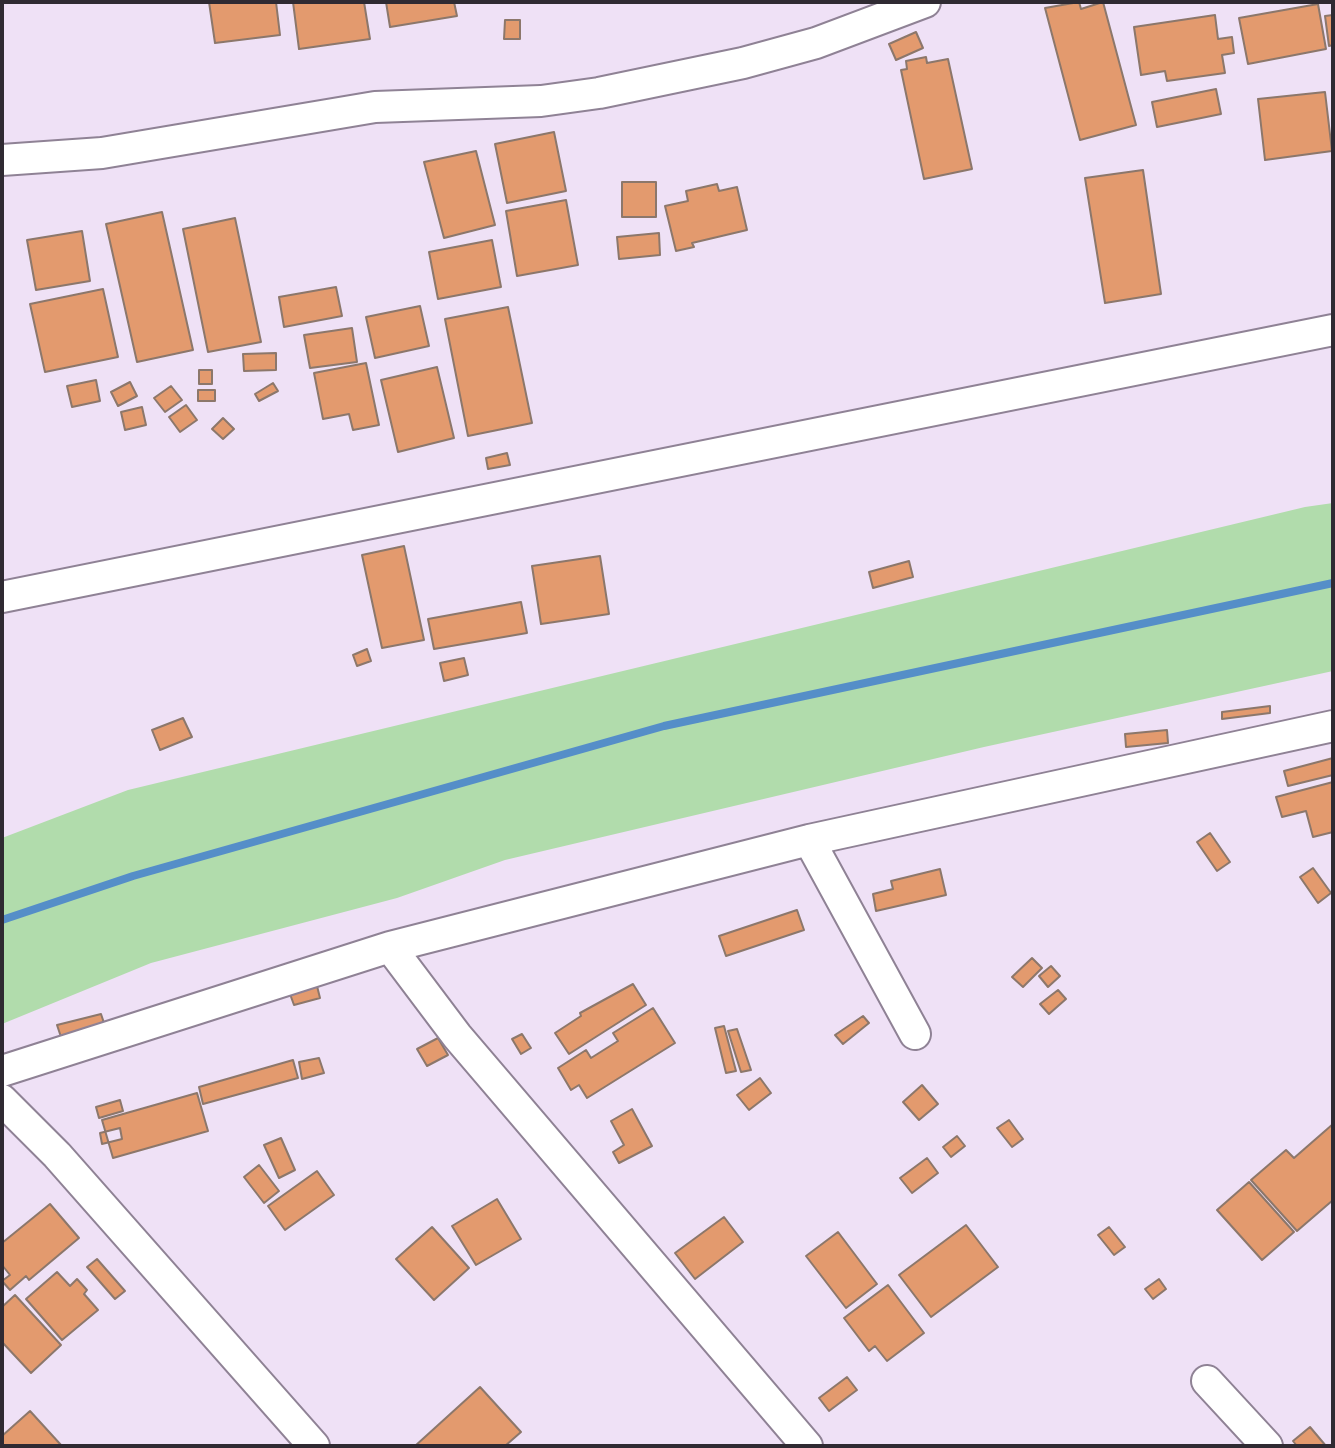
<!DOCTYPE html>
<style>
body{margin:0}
#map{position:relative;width:1335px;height:1448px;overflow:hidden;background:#efe1f6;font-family:"IBM Plex Serif",serif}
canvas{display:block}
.frame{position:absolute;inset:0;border:4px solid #2f2a32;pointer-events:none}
</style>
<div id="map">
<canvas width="1335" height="1448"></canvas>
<div class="frame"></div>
</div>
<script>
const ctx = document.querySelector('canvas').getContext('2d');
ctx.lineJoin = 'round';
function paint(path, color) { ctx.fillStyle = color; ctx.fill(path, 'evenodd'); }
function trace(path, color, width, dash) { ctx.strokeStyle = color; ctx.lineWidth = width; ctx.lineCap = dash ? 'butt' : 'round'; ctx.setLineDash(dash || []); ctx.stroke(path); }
const green = new Path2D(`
 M1333 503V671L984 747 505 860 397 898 151 963 2 1024V838L128 790 1305 507Z`);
const stream = new Path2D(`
 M2 920 133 876 664 726 1333 583`);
const building = new Path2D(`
 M209 2H276L280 35 215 43Z
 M293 2H364L370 39 299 49Z
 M386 2H454L457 16 390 27Z
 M1079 2 1081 9 1103 2 1136 125 1080 140 1045 8Z
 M1318 4 1326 49 1248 64 1239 18Z
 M1215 15 1218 39 1232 37 1234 53 1222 55 1225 73 1167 81 1165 71 1141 75 1134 27Z
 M1333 15V45L1329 46 1325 16Z
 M505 20H520V39H504Z
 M916 32 923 48 896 60 889 44Z
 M926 57 927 63 948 59 972 169 924 179 901 70 907 69 906 61Z
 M1216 89 1221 114 1157 127 1152 102Z
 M1325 92 1332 151 1265 160 1258 99Z
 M554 132 566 191 507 203 495 144Z
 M476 151 495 225 444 238 424 162Z
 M1143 170 1161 294 1105 303 1085 178Z
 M622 182H656V217H622Z
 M717 184 719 191 737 187 747 230 692 243 694 247 676 251 665 206 688 201 686 191Z
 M566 200 578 265 517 276 506 211Z
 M162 212 193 350 137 362 106 224Z
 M235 218 261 342 208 352 183 229Z
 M82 231 90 281 36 290 27 240Z
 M659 233 660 255 619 259 617 237Z
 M492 240 501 287 438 299 429 252Z
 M336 287 342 316 284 327 279 297Z
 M103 289 118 357 45 372 30 304Z
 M420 306 429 346 375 358 366 317Z
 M508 307 532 423 468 436 445 319Z
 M352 328 357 362 310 368 304 335Z
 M276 353V370L244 371 243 354Z
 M366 363 379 425 353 430 349 414 323 419 314 373Z
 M437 367 454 438 398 452 381 380Z
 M199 370H212V384H199Z
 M96 380 100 401 72 407 67 386Z
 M130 382 137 396 118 406 111 392Z
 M273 383 278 391 259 401 255 394Z
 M171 386 182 400 165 412 154 398Z
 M198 390H215V401H198Z
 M186 405 197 420 180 432 169 417Z
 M142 407 146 425 125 430 121 412Z
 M223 418 234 429 223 439 212 429Z
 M507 453 510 465 488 469 486 458Z
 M404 546 424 640 382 648 362 555Z
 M600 556 609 614 541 624 532 566Z
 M909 561 913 577 873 588 869 572Z
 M521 602 527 633 434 649 428 619Z
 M367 649 371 661 357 666 353 655Z
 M464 658 468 675 444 681 440 663Z
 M1270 706V713L1222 719V712Z
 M183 718 192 737 160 750 152 730Z
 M1167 730 1168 743 1126 747 1125 734Z
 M1333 758V775L1288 786 1284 771Z
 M1333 782V832L1313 837 1306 811 1282 817 1276 797Z
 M1210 833 1230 862 1217 871 1197 842Z
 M1313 868 1331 893 1318 903 1300 877Z
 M940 869 946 895 876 911 873 894 893 889 891 881Z
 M797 910 804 930 726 956 719 936Z
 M1032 958 1042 968 1023 987 1012 977Z
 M1051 966 1060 976 1048 987 1039 976Z
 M633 984 646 1005 569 1054 555 1033 581 1016 580 1013Z
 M317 986 320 998 294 1005 290 994Z
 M1058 990 1066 999 1049 1014 1040 1004Z
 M653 1008 675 1043 587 1098 579 1085 571 1090 558 1068 586 1050 591 1058 618 1041 613 1033Z
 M101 1014 105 1026 61 1037 57 1025Z
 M863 1016 869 1023 843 1044 835 1035Z
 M724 1026 736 1071 726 1073 715 1028Z
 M737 1029 751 1070 741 1072 728 1031Z
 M522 1034 531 1048 521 1054 512 1039Z
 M438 1038 448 1055 427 1066 417 1049Z
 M319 1058 324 1073 302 1079 299 1062Z
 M293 1060 298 1078 203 1104 199 1087Z
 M760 1078 771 1093 749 1110 737 1095Z
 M922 1085 938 1104 919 1120 903 1102Z
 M197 1093 208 1131 113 1158 102 1120Z
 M120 1100 123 1111 99 1118 96 1107Z
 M632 1109 652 1146 619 1163 613 1152 624 1145 611 1121Z
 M1009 1120 1023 1139 1012 1147 997 1128Z
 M1333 1124V1200L1297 1231 1251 1180 1286 1150 1294 1158Z
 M120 1128 122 1139 102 1144 100 1133Z
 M957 1136 965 1146 951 1157 943 1147Z
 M281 1138 295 1170 279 1178 264 1145Z
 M927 1158 938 1173 912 1193 900 1178Z
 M259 1165 279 1191 264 1203 244 1177Z
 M317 1171 334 1195 285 1230 268 1206Z
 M1249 1182 1294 1232 1262 1260 1217 1210Z
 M497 1199 521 1239 476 1265 452 1226Z
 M50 1204 79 1238 29 1280 26 1276 10 1290 2 1281 10 1275 2 1265V1243Z
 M724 1217 743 1242 695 1279 675 1253Z
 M966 1225 998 1267 931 1317 899 1275Z
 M432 1227 469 1268 434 1300 396 1259Z
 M1109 1227 1125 1247 1114 1255 1098 1235Z
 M838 1232 877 1284 846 1308 806 1256Z
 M97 1259 125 1291 115 1299 87 1267Z
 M57 1272 70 1286 77 1279 87 1290 84 1294 98 1310 62 1340 26 1299Z
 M1159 1279 1166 1289 1153 1299 1145 1289Z
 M888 1285 924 1333 887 1361 875 1346 869 1351 844 1318Z
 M15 1295 61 1345 31 1373 2 1342V1307Z
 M847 1377 857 1390 829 1411 819 1398Z
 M480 1387 521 1432 505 1446H415Z
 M30 1411 61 1445V1446H2V1436Z
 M1310 1427 1326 1446H1297L1293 1441Z`);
const street = new Path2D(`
 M2 160 102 153 375 107 541 101 599 93 743 63 816 43 925 2
 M2 597 1333 330
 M809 840 915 1034
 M390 947 457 1036 807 1446
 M2 1071 390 947 809 840 1333 726
 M2 1100 57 1155 314 1446
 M1207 1381 1267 1446`);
paint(green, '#b1dcac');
trace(stream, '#558ec8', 8);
paint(building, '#e39a6e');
trace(building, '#8c776b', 2);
trace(street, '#8f8295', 34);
trace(street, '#fff', 30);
</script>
